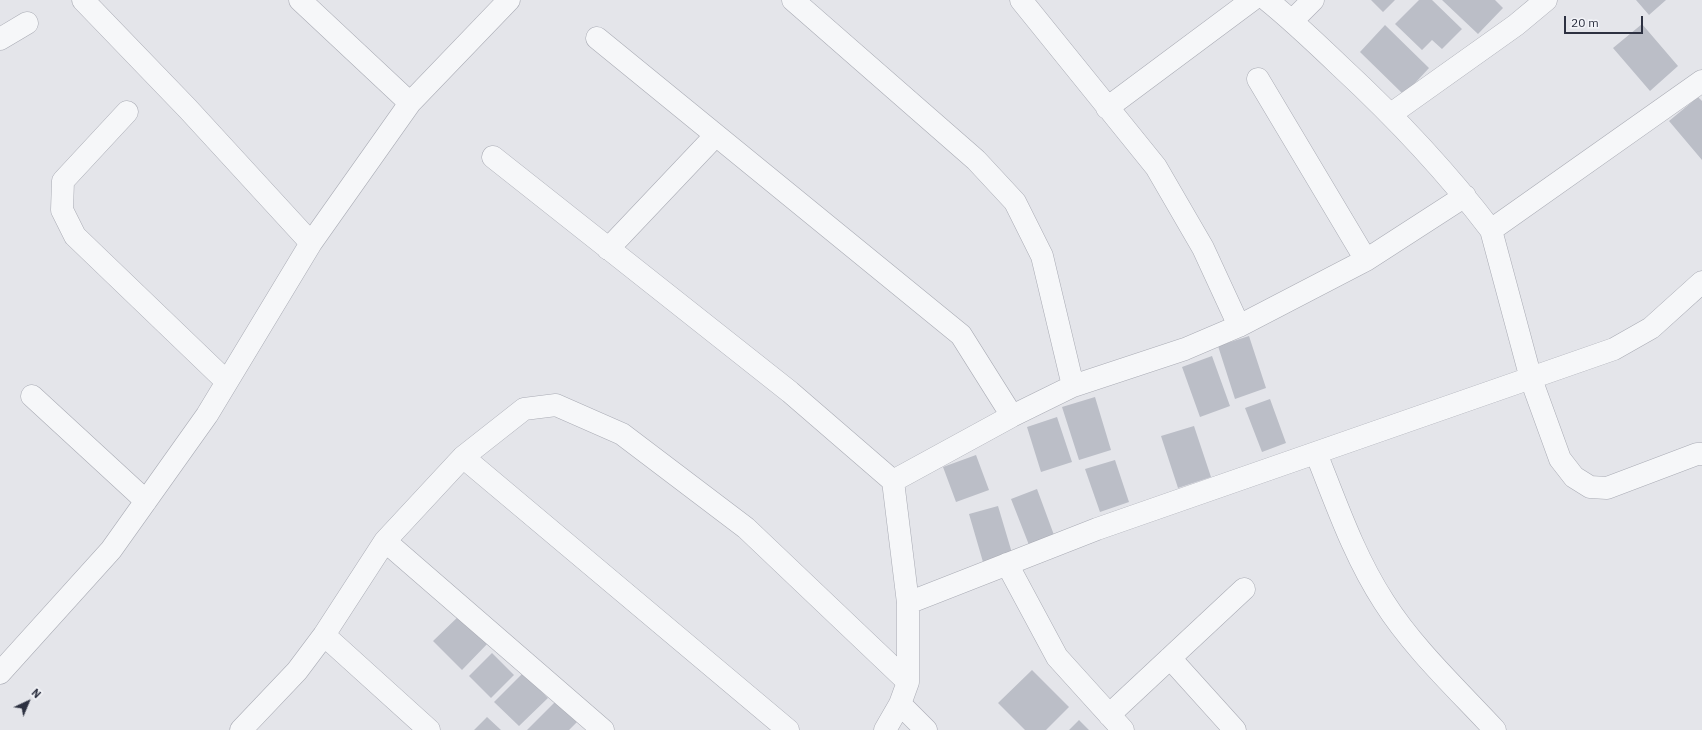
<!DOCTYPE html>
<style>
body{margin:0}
#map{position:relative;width:1702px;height:730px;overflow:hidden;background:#e4e5ea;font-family:"IBM Plex Sans",sans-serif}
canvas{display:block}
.north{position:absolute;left:8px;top:682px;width:40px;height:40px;-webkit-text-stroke:3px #f3f4f8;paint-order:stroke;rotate:44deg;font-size:11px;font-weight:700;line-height:16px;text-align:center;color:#2d3141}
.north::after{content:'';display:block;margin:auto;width:14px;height:18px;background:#2d3141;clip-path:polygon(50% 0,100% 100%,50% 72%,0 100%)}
.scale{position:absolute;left:1564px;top:16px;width:79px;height:18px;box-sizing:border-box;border:2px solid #2d3141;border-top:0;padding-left:5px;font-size:12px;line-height:14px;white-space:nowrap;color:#2d3141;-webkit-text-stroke:3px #f3f4f8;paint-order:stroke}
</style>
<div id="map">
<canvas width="1702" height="730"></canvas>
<div class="north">N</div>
<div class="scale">20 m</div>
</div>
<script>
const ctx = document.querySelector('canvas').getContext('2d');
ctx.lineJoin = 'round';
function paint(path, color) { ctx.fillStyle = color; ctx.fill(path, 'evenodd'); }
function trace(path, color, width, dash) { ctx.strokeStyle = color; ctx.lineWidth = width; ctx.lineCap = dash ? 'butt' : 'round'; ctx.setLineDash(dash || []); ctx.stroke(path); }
const building = new Path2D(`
 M1371 0H1395L1383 12Z
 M1419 0H1432L1462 29 1442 49 1432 40 1422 50 1395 24Z
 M1442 0H1495L1503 8 1478 34Z
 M1636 0H1666L1649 15Z
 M1642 24 1678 66 1650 91 1613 48Z
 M1385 25 1429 68 1404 95 1360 52Z
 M1698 97 1702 101V160L1669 121Z
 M1249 336 1266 388 1235 399 1218 346Z
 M1212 356 1230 406 1200 417 1182 367Z
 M1095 397 1111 450 1079 460 1062 407Z
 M1270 399 1286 443 1262 452 1245 408Z
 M1057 417 1072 462 1041 472 1027 427Z
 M1194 426 1211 477 1178 488 1161 436Z
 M976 455 989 490 956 502 943 467Z
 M1115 460 1129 502 1100 512 1085 469Z
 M1037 489 1054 535 1029 545 1011 499Z
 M998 506 1012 553 983 562 969 514Z
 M462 613 490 641 462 670 433 641Z
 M492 653 514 675 491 698 469 676Z
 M1032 670 1069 707 1046 730H1025L998 703Z
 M523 673 548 698 519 726 494 702Z
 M557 700 578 721 569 730H527Z
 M487 717 501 730H474Z
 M1079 720 1089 730H1069Z`);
const minor = new Path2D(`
 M83 0 188 109 311 243
 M300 0 410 103
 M793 0 976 160 1015 202 1042 256 1073 386
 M1021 0 1156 167 1203 248 1239 326
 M1267 0C1293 21 1317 44 1341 67 1396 118 1446 171 1491 230L1702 81
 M1292 21 1313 0
 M597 38 961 335 1012 416
 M0 39 27 23
 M1258 79 1366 260
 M1107 108 1252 0
 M127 112 63 181 62 210 75 236 227 382
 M1391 114 1516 25 1546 0
 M493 157 790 392 893 481
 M1491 230 1531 379 1560 459 1574 477 1590 487 1607 488 1697 454H1702
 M608 249 716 135
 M32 396 146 501
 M1316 453C1336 503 1354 556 1384 602 1413 648 1458 690 1495 730
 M463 457 788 730
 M385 541 603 730
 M1007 564 1057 657 1123 730
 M908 603 1097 529 1614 349 1651 328 1702 282
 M324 635 429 730
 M1170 658 1235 730
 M0 673 111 550 207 415 311 243 410 103 509 0
 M900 704 926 730
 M1109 715 1244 589
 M241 730 297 671 324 635 385 541 463 457 524 409 556 405 622 434 746 528 908 682
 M885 730 900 704 908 682V603L893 481 1012 416 1073 386 1185 349 1239 326 1366 260 1465 196`);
paint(building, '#bbbec7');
trace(minor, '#a9abb4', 23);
trace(minor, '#f6f7f9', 22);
</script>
